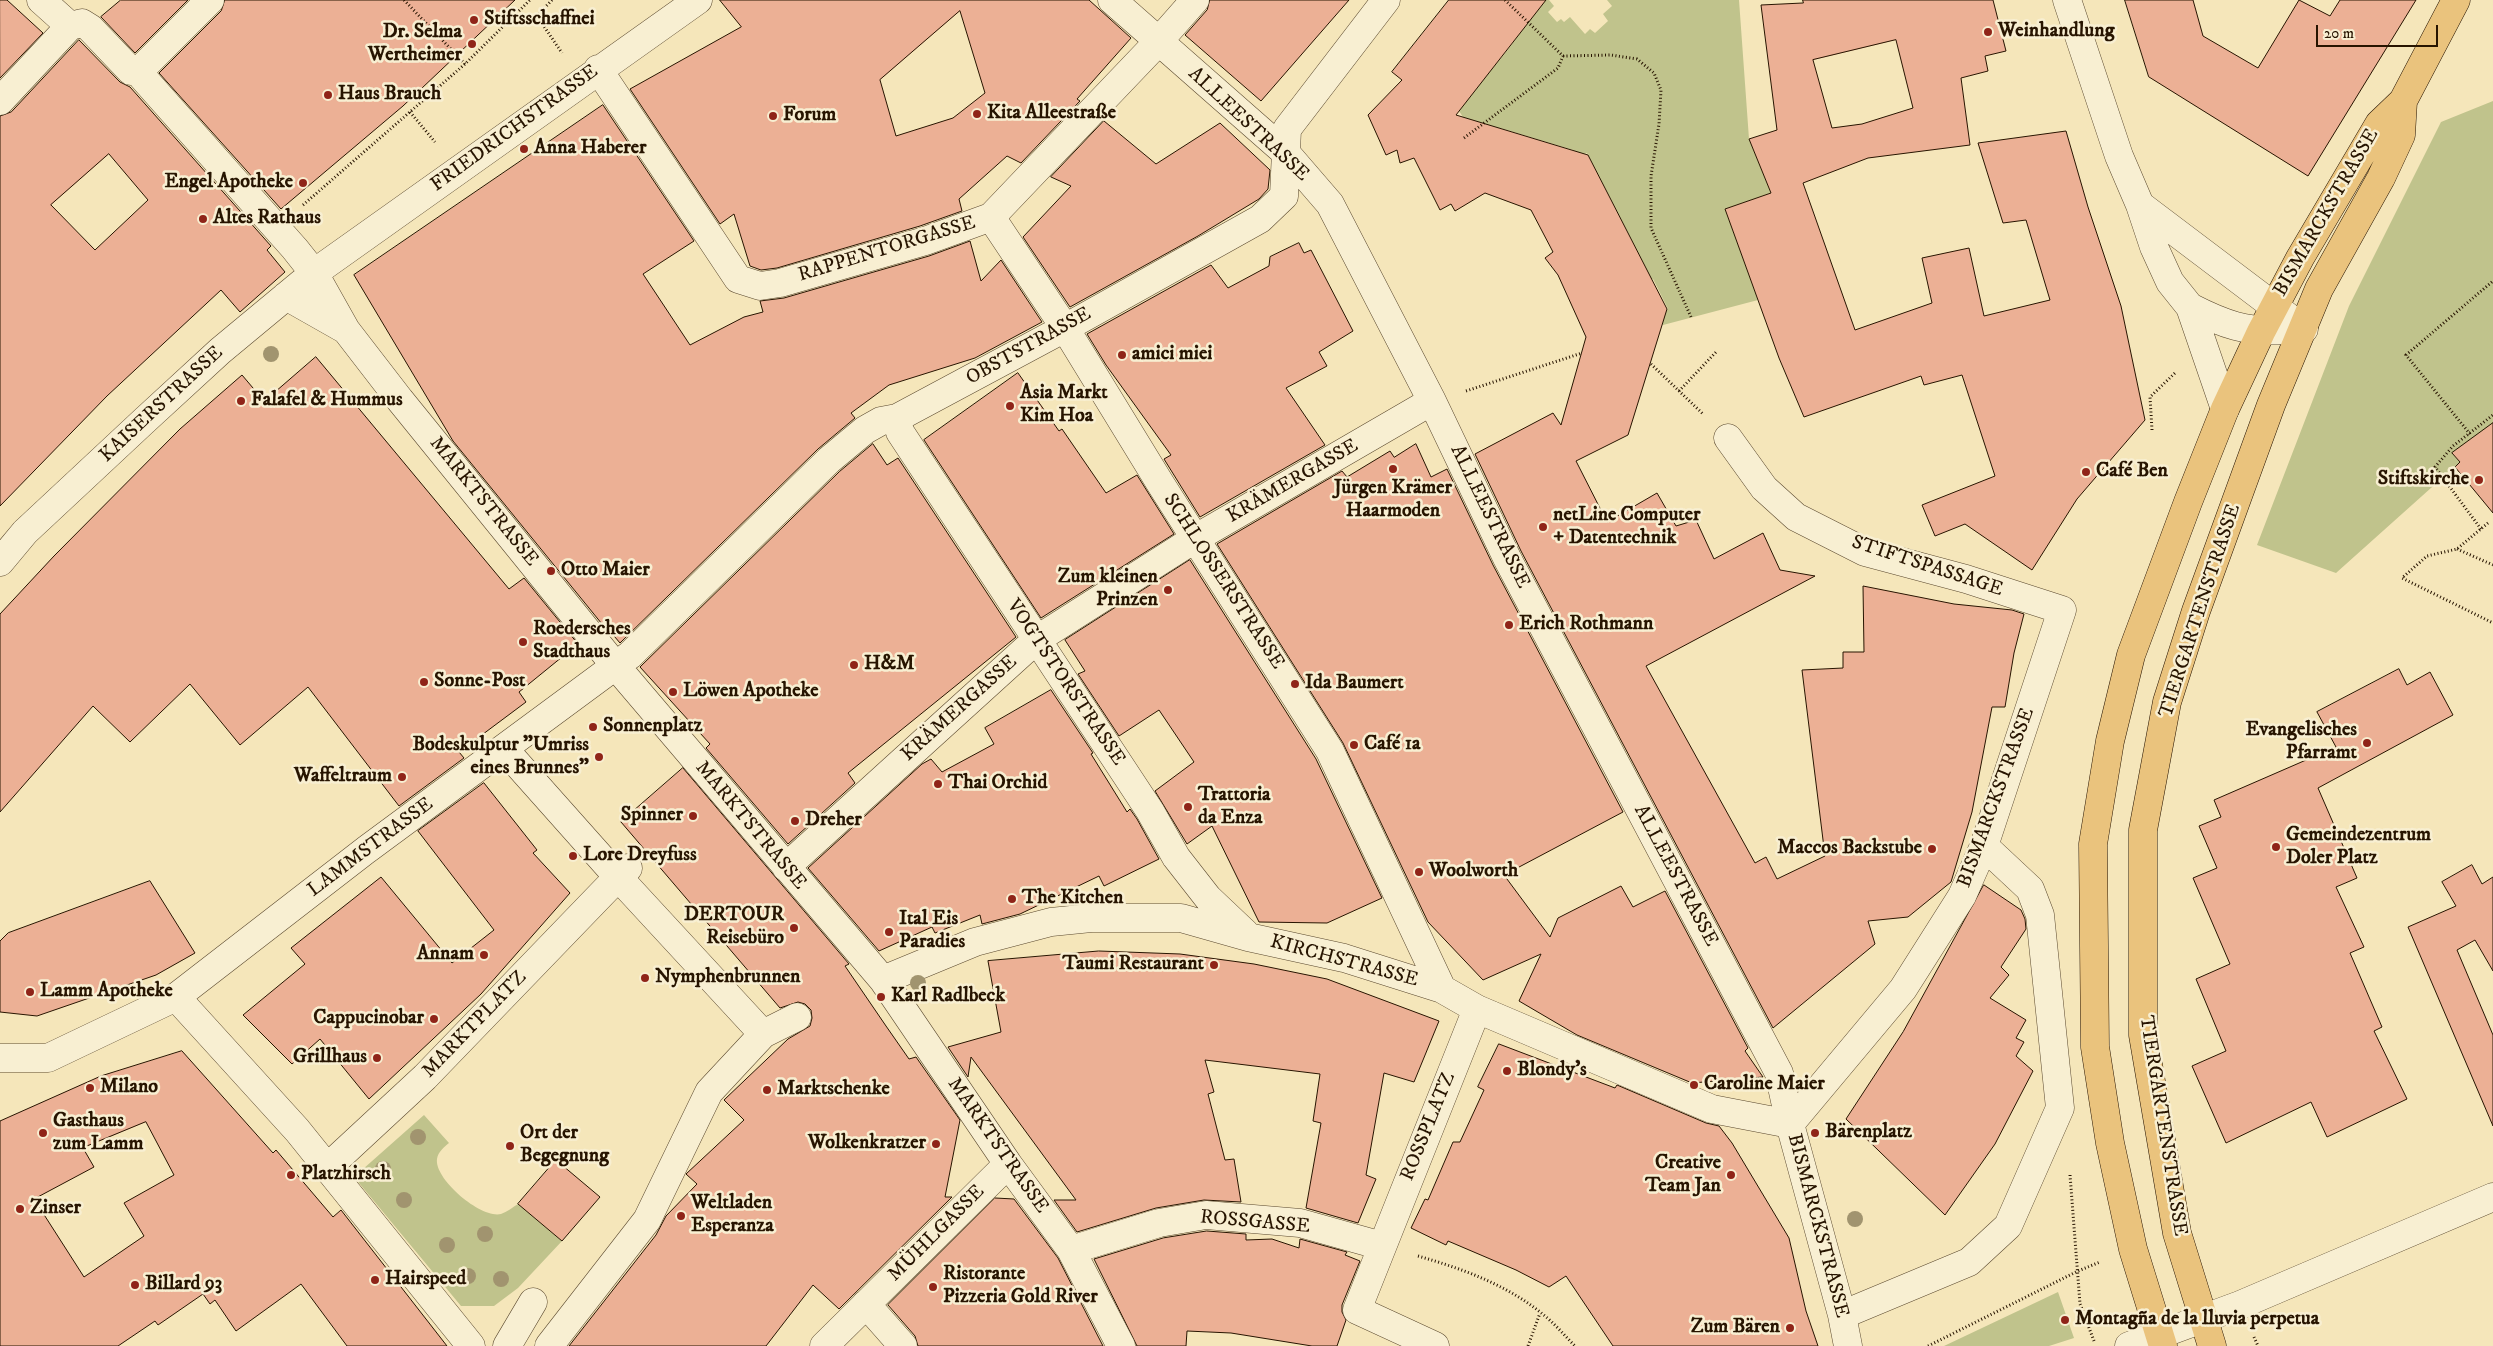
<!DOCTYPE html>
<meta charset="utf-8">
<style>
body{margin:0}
#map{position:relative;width:2493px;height:1346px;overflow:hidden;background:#f5e6ba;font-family:"IM FELL DW Pica",serif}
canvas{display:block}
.scale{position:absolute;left:2316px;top:25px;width:122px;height:22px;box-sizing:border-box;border:2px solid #271400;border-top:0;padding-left:6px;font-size:15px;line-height:18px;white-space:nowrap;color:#271400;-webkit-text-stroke:4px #f8efd2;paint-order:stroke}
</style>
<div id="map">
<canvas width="2493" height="1346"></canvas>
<div class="scale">20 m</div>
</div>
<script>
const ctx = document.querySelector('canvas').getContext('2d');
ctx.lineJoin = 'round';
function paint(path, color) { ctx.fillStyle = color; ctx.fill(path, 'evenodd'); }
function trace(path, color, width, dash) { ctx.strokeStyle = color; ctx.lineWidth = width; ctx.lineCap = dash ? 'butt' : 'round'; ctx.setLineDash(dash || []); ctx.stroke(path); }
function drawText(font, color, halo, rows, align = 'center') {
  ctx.font = font + ' "IM FELL DW Pica",serif'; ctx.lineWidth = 5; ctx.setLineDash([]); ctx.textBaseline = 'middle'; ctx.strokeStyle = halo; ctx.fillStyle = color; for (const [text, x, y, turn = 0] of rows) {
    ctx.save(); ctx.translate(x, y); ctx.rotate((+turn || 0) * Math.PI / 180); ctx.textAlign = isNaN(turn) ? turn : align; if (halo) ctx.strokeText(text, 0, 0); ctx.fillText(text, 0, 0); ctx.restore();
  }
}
const green = new Path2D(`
 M1538 0H1549L1554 6 1548 12 1557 22 1561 19 1564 22 1570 17 1585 34 1590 29 1595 33 1608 21 1603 14 1612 6 1607 0H1739L1749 139 1771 193 1725 209 1758 300 1663 325 1659 314 1668 309 1653 279 1644 283 1639 272 1646 268 1587 153 1577 157 1573 150 1500 128 1466 142 1470 128 1459 111C1475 84 1499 64 1517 37 1525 26 1531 12 1538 0Z
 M2493 101V436L2453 454 2460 462 2336 573 2257 545 2349 306 2441 122Z
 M424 1115 449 1143C444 1147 438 1152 437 1159 434 1179 481 1219 501 1214 507 1212 513 1207 518 1204L562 1241 518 1288 494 1306H461L354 1177Z
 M2058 1292 2074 1338 2049 1346H1944Z`);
const building = new Path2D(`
 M0 0H7L43 33 0 78Z
 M121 0H188L135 53 101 17Z
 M225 0H515L403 106 281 209 159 73 221 11Z
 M720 0H1089L1131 38 1077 99 1080 101 1021 163 1007 156 959 199 962 211 920 226 777 268 761 270 750 266 734 214 720 224 630 89 741 27ZM960 11 985 93 953 118 896 136 880 80Z
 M1210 0H1349L1261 101 1185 35 1207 10Z
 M1449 0H1546L1456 115 1588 155 1667 309 1628 435 1576 461 1607 522 1657 493 1676 526 1696 520 1714 559 1763 533 1780 570 1815 576 1646 666 1755 863 1766 857 1777 879 1825 856 1802 670 1843 668V652H1864L1863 586 1954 604 2012 610 2024 614 2014 653 2005 707H1992L1972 812 1951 882 1908 917 1868 921 1875 944 1773 1028 1521 551 1475 454 1553 413 1561 425 1586 337 1558 275 1545 258 1553 252 1531 210 1485 193 1455 211 1451 204 1440 210 1414 158 1400 163 1397 150 1386 155 1368 115 1402 80 1392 72Z
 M1803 0H1993L2006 51 1985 56 1988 71 1961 78 1970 145 1868 158 1803 183 1855 330 1932 303 1922 258 1969 248 1984 316 2050 300 2026 220 2003 223 1978 143 2066 131 2088 207 2121 306 2145 420 2077 499 2032 570 1965 524 1935 536 1922 505 1995 476 1962 375 1924 385 1921 376 1804 417 1779 358 1725 209 1771 193 1749 139 1777 130 1761 5 1803 3ZM1896 40 1913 108 1862 124 1832 128 1813 60Z
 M2125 0H2193L2203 36 2258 68 2299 0 2330 16 2340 0H2416L2308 176 2149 77Z
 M79 40 120 82 130 87 271 246 267 250 285 272 240 312 221 290 107 396 0 506V116L11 112ZM109 154 148 200 95 250 51 205Z
 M603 105 694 241 643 274 690 345 744 317 763 312 760 301 784 298 929 256 970 241 981 281 1001 260 1042 322 975 358 889 385 851 413 855 418 818 449 620 643 603 623 602 624 453 441 354 275Z
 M1104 121 1156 164 1220 123 1270 170 1268 189 1259 199 1198 236 1070 307 1023 237 1071 186 1051 177Z
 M1299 243 1304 253 1311 250 1353 331 1319 352 1327 366 1286 388 1325 445 1200 517 1164 459 1171 455 1106 365 1087 334 1211 265 1228 288 1269 266 1270 257Z
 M316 357 509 589 524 578 578 644 519 692 526 702 459 752 464 758 399 806 308 687 240 745 190 684 130 742 93 706 0 812V614L54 556 180 429 242 375 264 401Z
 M1018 373 1059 431 1062 429 1106 493 1137 475 1174 534 1041 618 924 440Z
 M2493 423V513L2455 467 2460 462 2452 453Z
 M873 444 887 465 898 458 1016 637 848 773 855 783 788 844 706 748 710 744 640 667 839 472Z
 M1416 444 1431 477 1447 469 1493 565 1623 812 1504 875 1550 937 1558 918 1621 886 1633 907 1665 891 1748 1048 1745 1051 1763 1077 1692 1083 1577 1035 1519 1001 1541 954 1483 980 1428 922 1343 743 1217 544 1342 471 1347 477 1390 451 1394 457Z
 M1190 560 1316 759 1382 898 1327 923 1259 922 1212 826 1187 844 1155 791 1194 762 1159 710 1119 736 1078 674 1085 671 1065 640Z
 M2399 669 2407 685 2430 672 2453 715 2318 788 2357 878 2336 887 2364 947 2350 953 2382 1027 2374 1031 2407 1099 2327 1137 2311 1102 2226 1143 2192 1066 2226 1051 2196 979 2230 964 2193 878 2217 868 2199 826 2221 817 2214 800 2336 747 2317 712Z
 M1051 690 1093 753 1091 754 1127 812 1130 809 1137 819 1159 859 1104 886 1099 876 1020 914 982 924 980 915 935 933 932 927 879 951 808 868 922 764 931 759 942 772 994 744 985 728Z
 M683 768 849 964 845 966 886 1026 909 1059 916 1057 960 1120 945 1197H952L839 1309 813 1285 766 1346H569L656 1235 666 1216 697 1184 686 1174 744 1120 724 1100 788 1039 810 1026 812 1018 811 1010 805 1004 798 1002 780 1008 621 822Z
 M484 783 537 850 533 853 570 893 481 994 369 1099 320 1039 292 1064 243 1015 305 964 291 948 381 877 452 963 494 930 418 831Z
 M2472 865 2482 884 2493 877V971L2475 940 2457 950 2493 1035V1126L2408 927 2456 906 2442 882Z
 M150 881 195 953 156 975 37 1016 0 1012V941L8 933Z
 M1984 885 2021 910 2025 919 2026 929 2001 967 2009 975 1990 998 2026 1020 2016 1038 2024 1042 2016 1056 2033 1071 1995 1144 1945 1215 1846 1119 1903 1032Z
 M1099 951 1180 954 1254 964 1327 979 1439 1021 1414 1082 1384 1073 1366 1175 1376 1179 1358 1223 1306 1208 1321 1123 1313 1121 1320 1074 1205 1060 1214 1092 1208 1094 1225 1160 1234 1159 1241 1202 1204 1200 1156 1208 1077 1232 1054 1200H1076L971 1057 968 1077 948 1047 1001 1032 988 961Z
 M1499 1044 1615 1088 1617 1085 1706 1123 1719 1126 1732 1143 1789 1238 1806 1311 1818 1346H1613L1566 1276 1549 1287 1516 1270 1448 1241 1446 1245 1411 1228 1425 1199 1428 1200 1453 1142H1460L1484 1090 1478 1087Z
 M182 1051 273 1153 276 1150 333 1217 341 1210 447 1346H347L301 1284 236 1331 215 1300 210 1304 203 1294 158 1325 155 1321 118 1346H0V1121L101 1076ZM146 1122 174 1175 124 1203 144 1236 84 1277 34 1199 94 1167 83 1148Z
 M556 1160 600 1197 562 1241 518 1204Z
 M995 1198 1014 1199 1058 1258 1103 1346H918L915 1336 888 1305Z
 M1207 1231 1246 1234V1240L1272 1239 1299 1248 1300 1239 1347 1252 1345 1255 1360 1261 1342 1305V1312L1346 1320 1337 1346H1312L1231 1333 1187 1331 1186 1346H1137L1094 1259 1163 1238Z`);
const path = new Path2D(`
 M404 0 465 64
 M552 0 537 16 562 53
 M1563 56 1611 55 1637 59 1654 73 1661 90 1659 124 1651 176V228L1691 317
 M410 112 435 142
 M1464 138 1558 68 1563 56 1505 0
 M303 205 465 64 530 0
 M1651 364 1703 414
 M1466 391 1582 353
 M1679 391 1717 351
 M2152 430 2150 397 2176 372
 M2470 434 2406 355 2493 281
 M2488 523 2457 549 2427 556 2402 578 2493 623
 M2481 529 2435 467 2453 446 2493 415
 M2457 549 2493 565
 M2070 1175 2080 1304 2094 1341
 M1418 1256C1463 1269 1508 1285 1545 1316 1556 1325 1565 1336 1575 1346
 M2254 1337 2258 1346
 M1528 1346 1540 1313
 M1928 1346 2078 1271 2100 1262`);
const minor = new Path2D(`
 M41 0 70 26
 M1112 0 1286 153 1330 204 1432 401 1507 558 1779 1073 1790 1124 1842 1315 1848 1346
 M2067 0 2119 156 2140 205 2154 247 2170 282 2190 307 2225 409
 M70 26 82 23 90 28 131 71 138 72 295 249 314 273 346 330 400 400 609 658 883 980 1008 1164 1071 1250 1121 1346
 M598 69 738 279 760 286 780 283 925 241 991 217 1158 42 1195 0
 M138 72 210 0
 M0 101 70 26
 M2140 205 2304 329
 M991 217 1065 328 1160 483 1330 751 1442 989
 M286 296 346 330
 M2190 307C2223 324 2247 333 2284 330
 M897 418 900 432 1150 811 1176 857 1208 898 1245 933
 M1728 438 1764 488 1796 517 1865 552 1966 579 2062 610 1984 846 1962 896 1903 989 1790 1124
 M0 562 25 532 145 420 220 351 314 273 698 0
 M786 867 1036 640 1196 538 1432 401
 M628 868 618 877 763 1034 797 1017
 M883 980 975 942 1051 922 1091 918H1181L1248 937 1344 958 1442 989 1477 1009 1712 1109 1790 1124
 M176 997 297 1130 471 1346
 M0 1058H48L176 997 366 850 630 655 829 460 865 430 881 421 897 418 1065 328 1260 219 1284 196 1287 129 1386 0
 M328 1167 425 1077 618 877 505 750
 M1071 1250 1159 1223 1206 1215 1300 1223 1382 1246
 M866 1304 903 1346
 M1842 1315 1969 1262 2008 1226 2060 1108 2040 915 2030 889 1984 846
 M507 1346 533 1302
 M549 1346 647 1220 709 1092 763 1034
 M824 1346 1008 1164
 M1435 1346 1357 1310 1477 1009
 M2129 1346 2240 1305 2493 1197`);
const major = new Path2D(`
 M2163 1346 2133 1249 2110 1143 2095 1047 2093 844 2110 741 2131 655 2188 502 2225 409 2261 332 2300 258 2379 124 2403 101 2456 0
 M2212 1346 2177 1233 2143 1035V830L2167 702 2196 611 2271 405 2319 289 2381 178 2401 135 2403 101`);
const trees = [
 [271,354],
 [918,983],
 [418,1137],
 [383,1169],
 [404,1200],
 [1855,1219],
 [485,1234],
 [447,1245],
 [468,1276],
 [501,1279]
];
const markers = [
 [474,20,5,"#8f2418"],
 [1988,32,5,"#8f2418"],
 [472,44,5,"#8f2418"],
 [328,95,5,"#8f2418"],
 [977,114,5,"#8f2418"],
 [773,116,5,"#8f2418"],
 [524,149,5,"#8f2418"],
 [303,183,5,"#8f2418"],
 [203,219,5,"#8f2418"],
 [1122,355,5,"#8f2418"],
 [241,401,5,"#8f2418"],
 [1010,406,5,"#8f2418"],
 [1393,469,5,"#8f2418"],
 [2086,472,5,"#8f2418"],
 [2479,480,5,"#8f2418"],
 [1543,527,5,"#8f2418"],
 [551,571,5,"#8f2418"],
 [1168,590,5,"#8f2418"],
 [1509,625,5,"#8f2418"],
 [523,642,5,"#8f2418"],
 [854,665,5,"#8f2418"],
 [424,682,5,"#8f2418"],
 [1295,684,5,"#8f2418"],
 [673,692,5,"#8f2418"],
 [593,727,5,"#8f2418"],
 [2367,743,5,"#8f2418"],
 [1354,745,5,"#8f2418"],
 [599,757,5,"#8f2418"],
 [402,777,5,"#8f2418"],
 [938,784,5,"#8f2418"],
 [1188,807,5,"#8f2418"],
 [693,816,5,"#8f2418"],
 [795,821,5,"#8f2418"],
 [2276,847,5,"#8f2418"],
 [1932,849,5,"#8f2418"],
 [573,856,5,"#8f2418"],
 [1419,872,5,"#8f2418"],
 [1012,899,5,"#8f2418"],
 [794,928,5,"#8f2418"],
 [889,932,5,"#8f2418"],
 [484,955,5,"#8f2418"],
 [1214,965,5,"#8f2418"],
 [645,978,5,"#8f2418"],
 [30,992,5,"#8f2418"],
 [881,997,5,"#8f2418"],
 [434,1019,5,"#8f2418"],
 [377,1058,5,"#8f2418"],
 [1507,1071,5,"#8f2418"],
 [1694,1085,5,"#8f2418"],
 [90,1088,5,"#8f2418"],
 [767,1090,5,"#8f2418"],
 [43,1133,5,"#8f2418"],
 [1815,1133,5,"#8f2418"],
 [936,1144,5,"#8f2418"],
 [510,1146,5,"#8f2418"],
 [291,1175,5,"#8f2418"],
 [1731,1175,5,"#8f2418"],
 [20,1209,5,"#8f2418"],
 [681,1216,5,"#8f2418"],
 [375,1280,5,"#8f2418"],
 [135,1285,5,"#8f2418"],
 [933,1287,5,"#8f2418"],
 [2065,1320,5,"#8f2418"],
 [1790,1328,5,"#8f2418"]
];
const poiNames = [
 ["Stiftsschaffnei",484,20],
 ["Weinhandlung",1998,32],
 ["Dr. Selma",462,33,"right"],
 ["Wertheimer",462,56,"right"],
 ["Haus Brauch",338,95],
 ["Kita Alleestraße",987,114],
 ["Forum",783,116],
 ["Anna Haberer",534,149],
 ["Engel Apotheke",293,183,"right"],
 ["Altes Rathaus",213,219],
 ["amici miei",1132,355],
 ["Asia Markt",1020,394],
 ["Kim Hoa",1020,417],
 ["Falafel & Hummus",251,401],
 ["Café Ben",2096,472],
 ["Stiftskirche",2469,480,"right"],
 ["Jürgen Krämer",1393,489,"center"],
 ["Haarmoden",1393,512,"center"],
 ["netLine Computer",1553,516],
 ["+ Datentechnik",1553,539],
 ["Otto Maier",561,571],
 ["Zum kleinen",1158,578,"right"],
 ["Prinzen",1158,601,"right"],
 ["Erich Rothmann",1519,625],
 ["Roedersches",533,630],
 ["Stadthaus",533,653],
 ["H&M",864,665],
 ["Sonne-Post",434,682],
 ["Ida Baumert",1305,684],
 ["Löwen Apotheke",683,692],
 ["Sonnenplatz",603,727],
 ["Evangelisches",2357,731,"right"],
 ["Pfarramt",2357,754,"right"],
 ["Café 1a",1364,745],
 ["Bodeskulptur \"Umriss",589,746,"right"],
 ["eines Brunnes\"",589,769,"right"],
 ["Waffeltraum",392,777,"right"],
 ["Thai Orchid",948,784],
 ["Trattoria",1198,796],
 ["da Enza",1198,819],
 ["Spinner",683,816,"right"],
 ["Dreher",805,821],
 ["Gemeindezentrum",2286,836],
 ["Doler Platz",2286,859],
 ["Maccos Backstube",1922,849,"right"],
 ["Lore Dreyfuss",583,856],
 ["Woolworth",1429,872],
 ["The Kitchen",1022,899],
 ["DERTOUR",784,916,"right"],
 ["Reisebüro",784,939,"right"],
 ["Ital Eis",899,920],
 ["Paradies",899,943],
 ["Annam",474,955,"right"],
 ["Taumi Restaurant",1204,965,"right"],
 ["Nymphenbrunnen",655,978],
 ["Lamm Apotheke",40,992],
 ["Karl Radlbeck",891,997],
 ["Cappucinobar",424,1019,"right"],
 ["Grillhaus",367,1058,"right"],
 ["Blondy's",1517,1071],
 ["Caroline Maier",1704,1085],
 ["Milano",100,1088],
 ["Marktschenke",777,1090],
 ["Gasthaus",53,1122],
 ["zum Lamm",53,1145],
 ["Bärenplatz",1825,1133],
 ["Ort der",520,1134],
 ["Begegnung",520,1157],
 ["Wolkenkratzer",926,1144,"right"],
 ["Creative",1721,1164,"right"],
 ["Team Jan",1721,1187,"right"],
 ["Platzhirsch",301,1175],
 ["Weltladen",691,1204],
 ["Esperanza",691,1227],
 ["Zinser",30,1209],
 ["Ristorante",943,1275],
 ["Pizzeria Gold River",943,1298],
 ["Hairspeed",385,1280],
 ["Billard 93",145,1285],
 ["Montagña de la lluvia perpetua",2075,1320],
 ["Zum Bären",1780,1328,"right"]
];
const streetNames = [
 ["ALLEESTRASSE",1248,125,43],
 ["FRIEDRICHSTRASSE",515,129,-36],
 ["BISMARCKSTRASSE",2327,213,-60],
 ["RAPPENTORGASSE",887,250,-17],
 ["OBSTSTRASSE",1029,347,-29],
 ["KAISERSTRASSE",162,405,-43],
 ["KRÄMERGASSE",1293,482,-30],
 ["MARKTSTRASSE",483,502,51],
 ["ALLEESTRASSE",1489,517,64],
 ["STIFTSPASSAGE",1927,567,18],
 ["SCHLOSSERSTRASSE",1223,582,57],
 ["TIERGARTENSTRASSE",2201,611,-72],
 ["VOGTSTORSTRASSE",1065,683,56],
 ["KRÄMERGASSE",960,709,-42],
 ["BISMARCKSTRASSE",1997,798,-70],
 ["MARKTSTRASSE",750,826,50],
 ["LAMMSTRASSE",371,848,-37],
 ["ALLEESTRASSE",1675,876,62],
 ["KIRCHSTRASSE",1344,962,15],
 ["MARKTPLATZ",475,1025,-46],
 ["TIERGARTENSTRASSE",2162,1126,81],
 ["ROSSPLATZ",1429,1127,-68],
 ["MARKTSTRASSE",997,1146,55],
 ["ROSSGASSE",1255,1223,5],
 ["BISMARCKSTRASSE",1817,1226,75],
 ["MÜHLGASSE",937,1234,-45]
];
paint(green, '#c0c38c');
paint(building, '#ecb095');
trace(building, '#271400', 1);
trace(minor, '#5a482e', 29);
trace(major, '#271400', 29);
trace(path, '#271400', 3, [1, 2.5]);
trace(minor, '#f8efd2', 28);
trace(major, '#eac37d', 28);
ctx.fillStyle = '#a1946f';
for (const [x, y] of trees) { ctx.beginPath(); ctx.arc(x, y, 8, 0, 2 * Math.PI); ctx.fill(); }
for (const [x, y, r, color] of markers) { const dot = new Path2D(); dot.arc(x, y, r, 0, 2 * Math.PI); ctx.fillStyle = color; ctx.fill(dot); trace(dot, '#f8efd2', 2); }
drawText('bold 20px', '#271400', '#f8efd2', poiNames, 'left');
drawText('20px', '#271400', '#f8efd2', streetNames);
</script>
